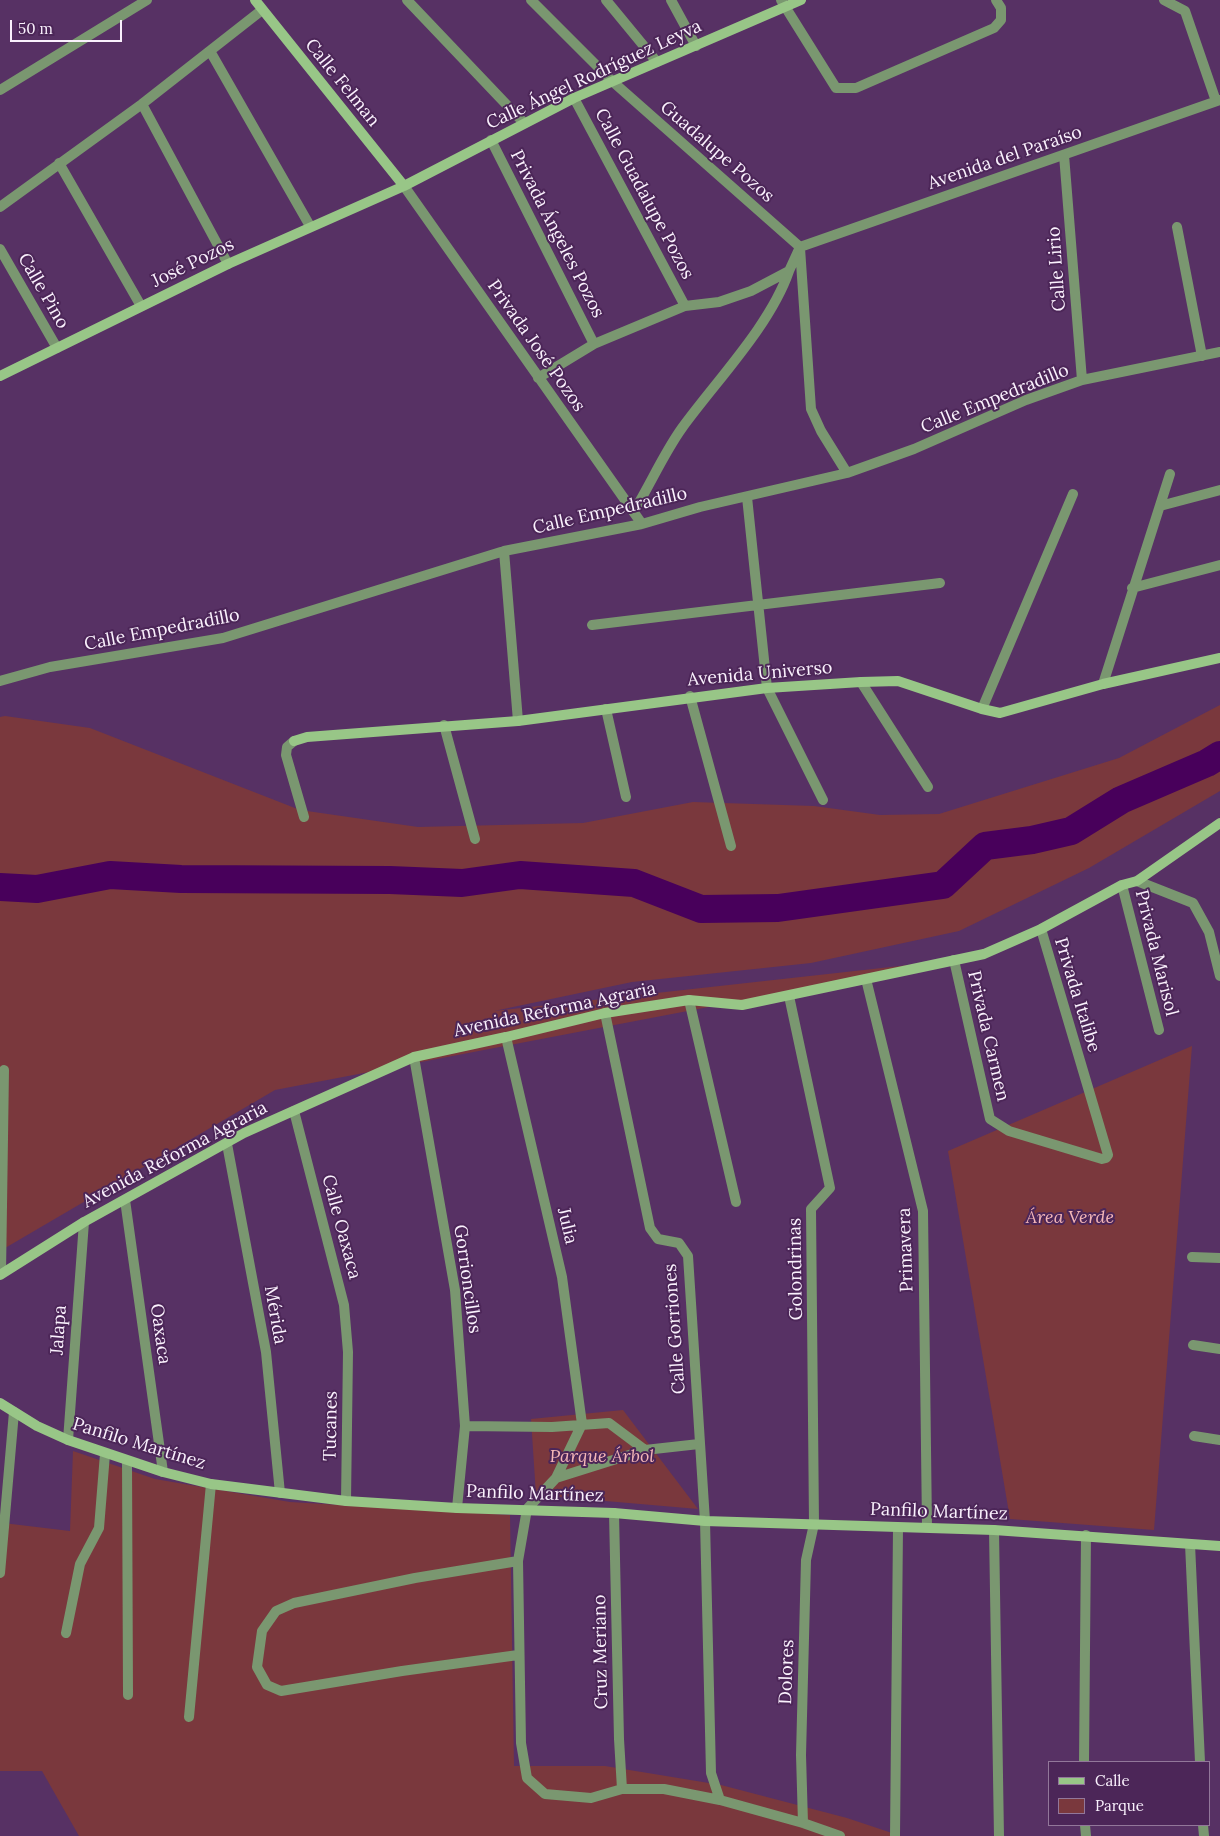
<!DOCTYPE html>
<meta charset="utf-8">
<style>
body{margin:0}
#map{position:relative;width:1220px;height:1836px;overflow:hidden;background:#573164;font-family:Lora,serif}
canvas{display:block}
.legend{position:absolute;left:1048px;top:1761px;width:162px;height:65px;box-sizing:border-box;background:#4c2658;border:1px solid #92779a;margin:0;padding:6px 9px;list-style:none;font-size:15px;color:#faf1fd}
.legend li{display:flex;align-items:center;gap:10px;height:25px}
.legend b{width:25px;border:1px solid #92779a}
.scale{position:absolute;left:10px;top:20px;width:112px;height:22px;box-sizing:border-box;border:2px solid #faf1fd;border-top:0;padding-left:6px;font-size:15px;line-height:18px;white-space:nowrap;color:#faf1fd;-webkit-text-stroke:4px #4c2658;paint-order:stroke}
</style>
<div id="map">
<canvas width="1220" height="1836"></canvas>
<ul class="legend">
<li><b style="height:6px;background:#98c687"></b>Calle</li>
<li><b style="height:14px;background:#7a383d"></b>Parque</li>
</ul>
<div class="scale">50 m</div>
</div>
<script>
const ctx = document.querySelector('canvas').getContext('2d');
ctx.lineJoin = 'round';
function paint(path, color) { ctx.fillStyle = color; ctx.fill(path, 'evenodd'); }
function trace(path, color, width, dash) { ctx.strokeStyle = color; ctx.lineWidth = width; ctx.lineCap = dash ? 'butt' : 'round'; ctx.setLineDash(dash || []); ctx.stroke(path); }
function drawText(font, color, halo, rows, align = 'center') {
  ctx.font = font + ' Lora,serif'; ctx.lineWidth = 4; ctx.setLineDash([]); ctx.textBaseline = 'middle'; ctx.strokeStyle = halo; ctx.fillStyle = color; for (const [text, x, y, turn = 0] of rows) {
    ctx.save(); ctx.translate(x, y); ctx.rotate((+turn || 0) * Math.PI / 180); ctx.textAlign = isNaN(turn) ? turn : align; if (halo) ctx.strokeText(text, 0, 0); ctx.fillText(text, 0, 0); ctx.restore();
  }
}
const green = new Path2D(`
 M1220 705V791L1089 868 959 931 811 963 632 982 494 1011 954 960 275 1090 0 1251V717L5 716 90 728 300 810 418 827 583 823 693 802 814 806 880 815 939 814 1119 758Z
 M1192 1046 1154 1530 1010 1519 948 1151Z
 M623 1410 698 1509 536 1495 531 1419Z
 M73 1451 155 1479 290 1502 510 1515 514 1766H605L721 1785 847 1818 901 1836H79L42 1771H0V1532L3 1523 70 1531Z`);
const river = new Path2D(`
 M0 887 37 889 110 875 181 879 390 880 462 883 520 875 634 883 701 909 778 908 943 885 985 846 1032 840 1071 831 1121 800 1207 763 1220 755`);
const street = new Path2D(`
 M407 0 524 123
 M531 0 612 81 800 247
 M606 0 657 62
 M671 0 696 46
 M781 0 836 88H856L994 28 1001 20V8L996 0
 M1164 0 1185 11 1216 101
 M210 51 310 226
 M0 90 147 0
 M574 98 685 306
 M142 104 228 264
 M491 140 594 344
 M1064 155 1082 380
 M59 163 141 306
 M404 186 642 524
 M0 207 142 104 262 10
 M1177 227 1202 356
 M800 247 1220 100
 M800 248 811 409 821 431 847 473
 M0 249 57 348
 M538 378 594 344 685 306 719 302 751 291 789 271 800 247
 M747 497 767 688 823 800
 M1160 506 1220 490
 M634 511C650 485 664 453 682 428 716 381 770 326 789 271
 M504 551 518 721
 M1132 588 1220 565
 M592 625 940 583
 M0 681 50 667 223 638 504 551 642 524 700 507 847 473 914 449 1026 400 1082 380 1220 352
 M861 682 928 787
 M1103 684 1170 474
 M690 696 731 846
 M606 709 626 797
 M982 709 1073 494
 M444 725 475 839
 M294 741 287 747 286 755 304 817
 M1137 881 1193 903 1209 932 1220 976
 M1122 885 1159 1030
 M954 960 990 1119 1009 1131 1102 1159 1106 1158 1108 1155 1041 929
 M866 979 923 1211 927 1527
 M789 996 830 1188 811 1209 814 1524 806 1560 801 1755 803 1823
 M689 1000 736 1202
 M605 1013 650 1228 658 1239 679 1243 688 1256 705 1521 711 1773 720 1800
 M506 1037 562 1277 582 1424 556 1478 527 1509 518 1561 521 1743 527 1778 545 1794 591 1798 622 1789H664L720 1800 803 1823 840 1836
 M414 1057 455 1290 465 1426 457 1508
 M294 1111 344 1305 348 1352 346 1501
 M227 1144 266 1352 280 1493
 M125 1200 163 1472
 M1192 1257 1220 1258
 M1 1274 4 1070
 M1193 1345 1220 1349
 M465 1426 552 1427 609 1423 645 1450
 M1194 1436 1220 1440
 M68 1440 84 1222
 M127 1461 128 1695
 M556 1478 645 1450 699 1444
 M614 1513 619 1739 622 1789
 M994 1530 999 1836
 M1190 1544 1200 1762
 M518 1561 415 1578 294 1603 276 1611 262 1631 257 1667 267 1685 281 1691 402 1671 518 1655
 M0 1573 14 1412
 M66 1633 80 1564 99 1528 105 1454
 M189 1717 211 1484
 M1084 1762 1086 1535
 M1085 1825 1086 1836
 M1203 1825 1204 1836
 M895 1836 898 1528`);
const secondary = new Path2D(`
 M255 0 404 186
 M0 376 228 264 404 186 574 98 801 0
 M294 741 307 737 518 721 767 688 861 682 898 681 982 709 1000 713 1103 684 1220 658
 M0 1275 84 1222 244 1133 414 1057 506 1037 605 1013 689 1000 742 1005 984 954 1041 929 1122 885 1137 881 1220 823
 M0 1403 37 1426 68 1440 163 1472 211 1484 346 1501 457 1508 614 1513 705 1521 994 1530 1220 1546`);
const streetNames = [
 ["Calle Ángel Rodríguez Leyva",594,75,-25],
 ["Calle Felman",342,83,51],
 ["Guadalupe Pozos",717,152,41],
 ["Avenida del Paraíso",1005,158,-19],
 ["Calle Guadalupe Pozos",644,194,62],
 ["Privada Ángeles Pozos",557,234,63],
 ["José Pozos",193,263,-26],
 ["Calle Lirio",1057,269,-94],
 ["Calle Pino",43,291,60],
 ["Privada José Pozos",536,346,55],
 ["Calle Empedradillo",995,399,-22],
 ["Calle Empedradillo",610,511,-13],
 ["Calle Empedradillo",162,630,-11],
 ["Avenida Universo",760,674,-5],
 ["Privada Marisol",1156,953,76],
 ["Privada Italibe",1077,995,73],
 ["Avenida Reforma Agraria",555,1010,-12],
 ["Privada Carmen",988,1036,77],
 ["Avenida Reforma Agraria",175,1155,-28],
 ["Julia",567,1226,77],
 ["Calle Oaxaca",341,1227,75],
 ["Primavera",906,1250,-92],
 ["Golondrinas",796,1269,-91],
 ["Gorrioncillos",467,1279,82],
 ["Mérida",275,1315,80],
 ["Calle Gorriones",675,1329,-94],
 ["Jalapa",59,1330,-86],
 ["Oaxaca",160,1334,82],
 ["Tucanes",331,1426,-89],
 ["Panfilo Martínez",139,1444,17],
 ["Panfilo Martínez",535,1494,2],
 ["Panfilo Martínez",939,1512,2],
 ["Cruz Meriano",601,1652,-91],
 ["Dolores",787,1672,-88]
];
const parkNames = [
 ["Área Verde",1070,1218],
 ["Parque Árbol",602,1457]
];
paint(green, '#7a383d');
trace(river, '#48005b', 28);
trace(street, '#7a9770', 10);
trace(secondary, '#98c687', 10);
drawText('18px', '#faf1fd', '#4c2658', streetNames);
drawText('italic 18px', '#f4b7b8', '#4c2658', parkNames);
</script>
